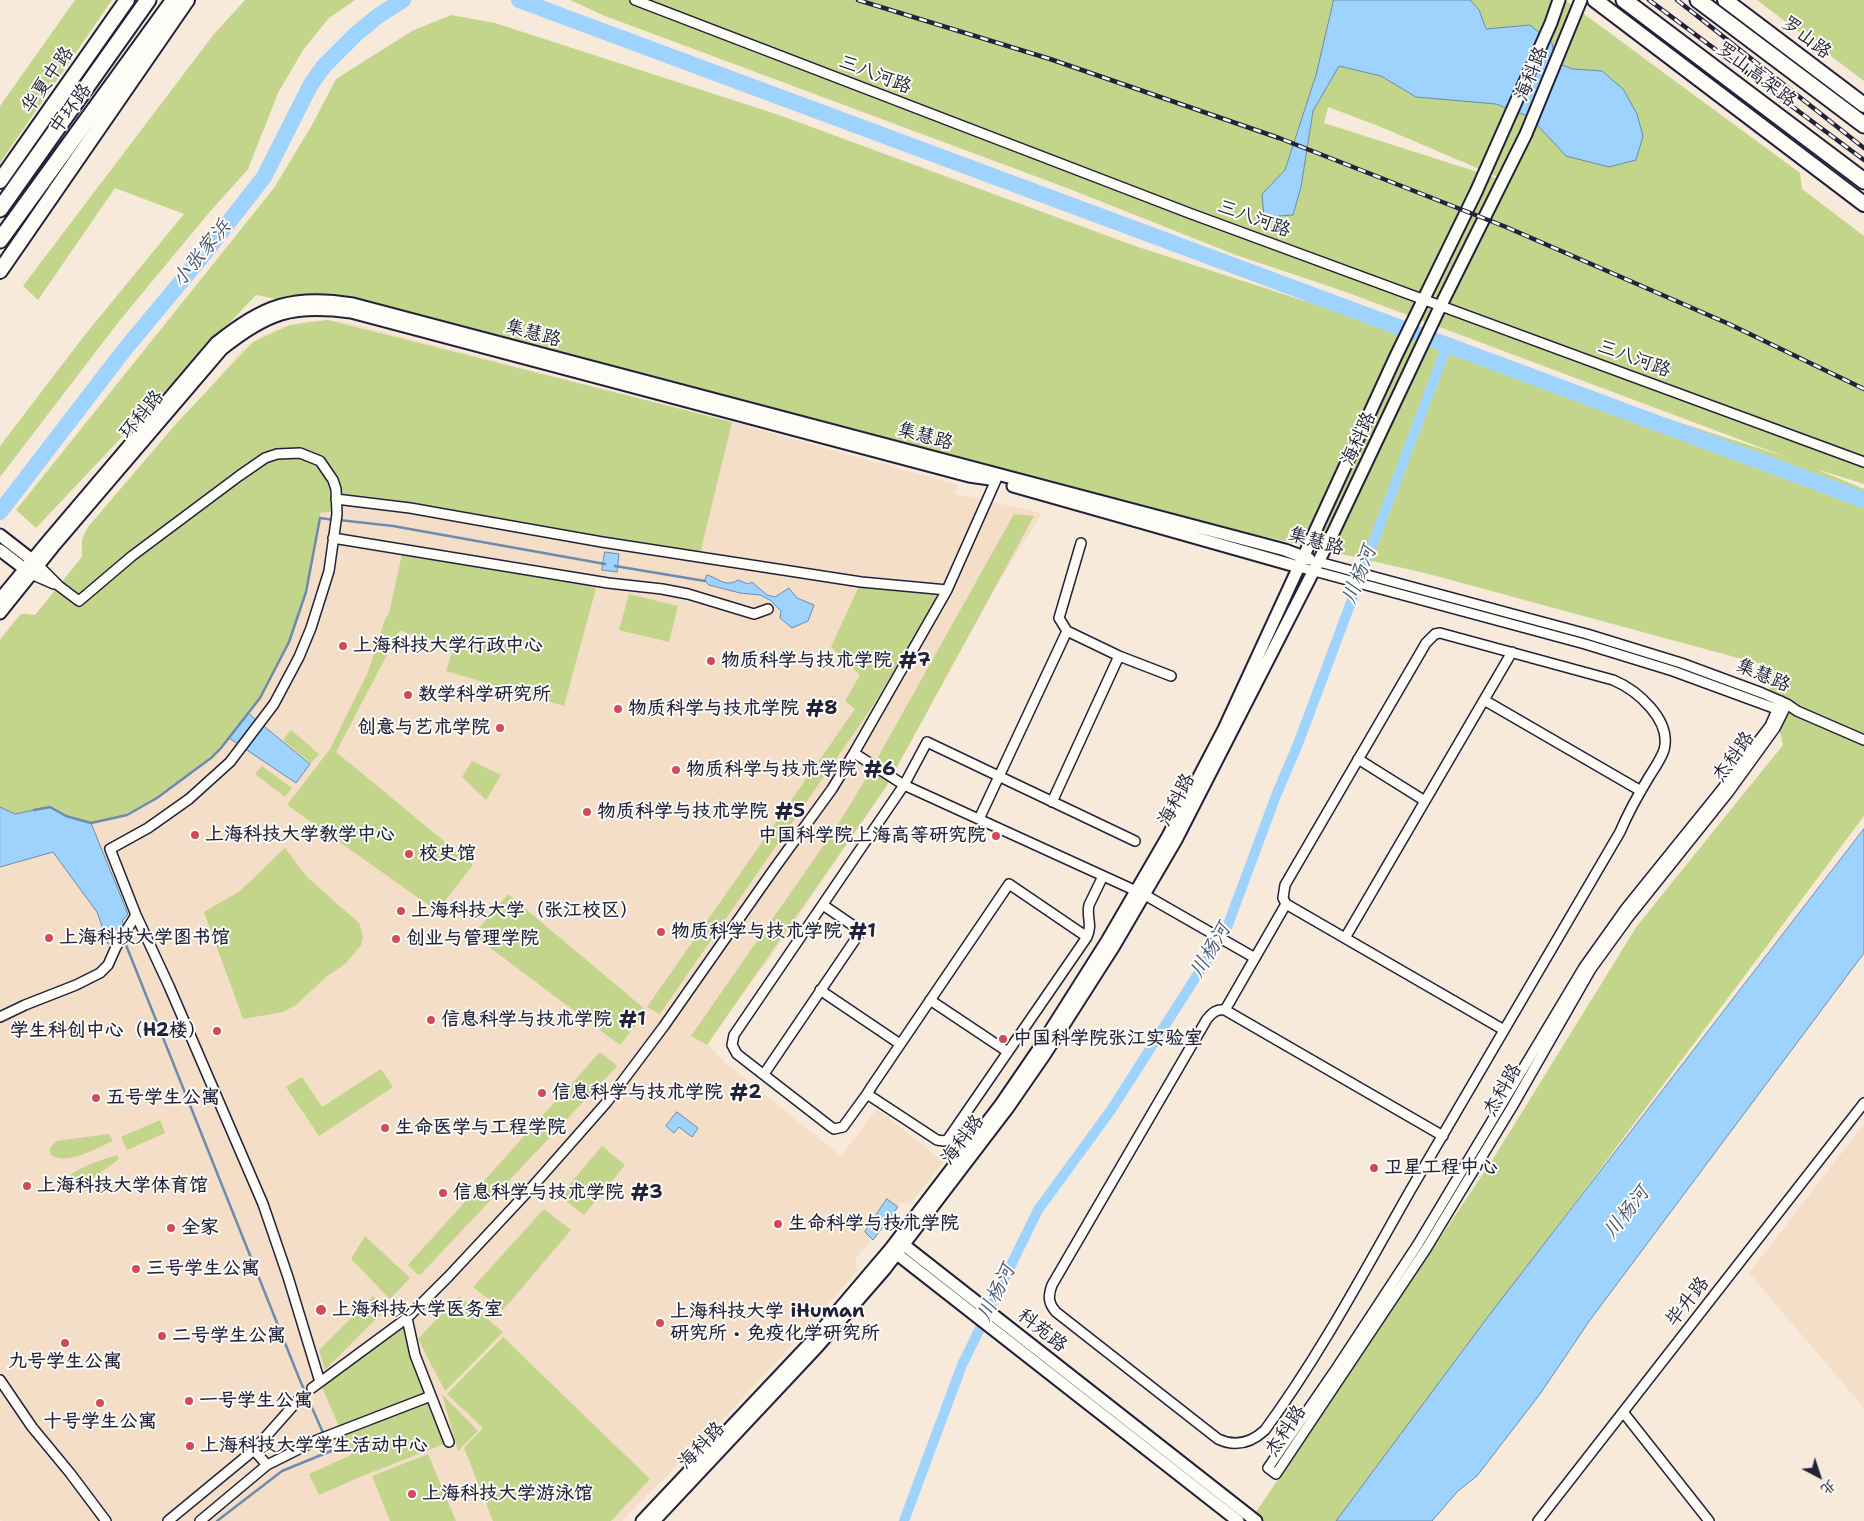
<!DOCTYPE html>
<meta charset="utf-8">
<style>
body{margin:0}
#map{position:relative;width:1864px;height:1521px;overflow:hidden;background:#f8eadb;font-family:"Shantell Sans","LXGW WenKai TC",sans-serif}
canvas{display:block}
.north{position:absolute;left:1794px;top:1451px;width:50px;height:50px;-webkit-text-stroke:4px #fdfcf7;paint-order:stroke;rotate:140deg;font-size:14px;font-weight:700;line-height:20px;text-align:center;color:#22223b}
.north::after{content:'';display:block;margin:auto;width:18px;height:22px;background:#22223b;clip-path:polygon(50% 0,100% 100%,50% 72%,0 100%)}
</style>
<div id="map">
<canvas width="1864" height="1521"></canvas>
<div class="north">北</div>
</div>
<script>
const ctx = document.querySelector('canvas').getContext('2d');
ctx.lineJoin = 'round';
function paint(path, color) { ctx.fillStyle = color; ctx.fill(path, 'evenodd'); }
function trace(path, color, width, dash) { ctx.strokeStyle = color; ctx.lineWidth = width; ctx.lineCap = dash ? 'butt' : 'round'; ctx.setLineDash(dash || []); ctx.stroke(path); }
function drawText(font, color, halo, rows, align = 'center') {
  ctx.font = font + ' "Shantell Sans","LXGW WenKai TC",sans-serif'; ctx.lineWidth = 4; ctx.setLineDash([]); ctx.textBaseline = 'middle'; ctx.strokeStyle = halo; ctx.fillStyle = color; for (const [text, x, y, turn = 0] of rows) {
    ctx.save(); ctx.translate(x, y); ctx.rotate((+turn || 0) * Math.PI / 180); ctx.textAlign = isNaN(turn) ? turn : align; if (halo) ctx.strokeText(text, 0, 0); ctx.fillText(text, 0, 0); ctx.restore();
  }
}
const built = new Path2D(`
 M328 320 346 322 732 422 958 485 955 494 1042 513 1000 580 886 787 773 954 721 1022 708 1045 727 1064 841 1156 877 1109 944 1162 910 1204 901 1203 897 1207 855 1260 858 1270 801 1335 732 1410 622 1521H3L0 1520V638L19 615 26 613 35 615 82 557V535L242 350 263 335 285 326 307 321Z
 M1864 1124V1408L1749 1273Z`);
const green = new Path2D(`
 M75 0H112L0 163V106Z
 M245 0H355L329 18 303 50 278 93 248 169 208 214 120 320 0 477V446L84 336 184 214 115 188 38 300 23 286 214 34Z
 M570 0H1565L1800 173 1802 189 1864 236V484L1816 469 1864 489V816L1337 1521H1256L1252 1518 1493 1159 1637 926 1783 745 1764 665 1425 573 1050 488 516 347 256 295 36 528 16 510 274 188 312 125 336 79 412 31 451 15 495 23 779 115 1135 246 1789 458 1346 292 1236 255 1067 188 605 16ZM1328 107 1381 127 1512 183 1324 123Z
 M1757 0H1864V81Z
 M328 320 732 422 699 558 336 499 337 511 320 513C320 529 315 546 312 561 293 660 243 746 155 798 136 809 115 822 92 823 80 824 61 813 50 807L15 814 0 807V640L21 614 35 615 82 557V540L88 527 175 425 253 342 290 325Z
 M1014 514 1034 516 886 787 707 1045 691 1036 835 829 864 782Z
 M403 550 598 581 564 706 446 671 452 652 400 630 336 752 473 865 437 911 287 805 330 749 368 672 385 619 389 613Z
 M861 582 940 594 872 707 660 1014 647 1007 855 709 845 701 860 675 831 647Z
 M629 594 678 606 669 642 619 630Z
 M291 730 319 754 311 763 283 740Z
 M472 761 501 775 486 800 462 777Z
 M262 766 292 788 285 797 255 774Z
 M285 848 307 877 359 923 363 936 361 945 345 964 326 977 296 1005 283 1012 243 1019 204 912 240 891Z
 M508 894 647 1011 620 1045 473 935Z
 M600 1052 617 1066 420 1275 417 1274 408 1265Z
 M381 1069 393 1087 319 1136 286 1087 302 1077 322 1107Z
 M160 1120 165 1133 127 1150 121 1137Z
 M109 1134 113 1141C97 1148 64 1167 50 1154V1148L56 1141Z
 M602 1146 625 1165 584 1215 560 1196Z
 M117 1155 119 1159 77 1190C71 1192 67 1192 63 1187 64 1170 103 1160 117 1155Z
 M544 1209 571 1230 503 1310 473 1287Z
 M365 1236 410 1278 390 1299 351 1259Z
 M373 1296 386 1309 325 1370 319 1350Z
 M459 1296 503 1332 445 1391 418 1339Z
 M407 1318 449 1442 360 1477 319 1495 309 1474 351 1455 320 1382Z
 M503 1337 650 1479 611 1521H493L464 1448 483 1428 447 1394Z
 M442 1394 478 1431 458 1451Z
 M428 1454 456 1521H390L372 1476Z`);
const water = new Path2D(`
 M1334 0H1470L1479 10 1486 29 1530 25 1552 43 1556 63 1573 69 1602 71 1623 89 1637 114 1643 136 1636 160 1609 167 1566 156 1530 117 1496 104 1416 97 1381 76 1339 66 1313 111 1301 187 1293 215 1264 217 1262 194 1285 170 1316 75Z
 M605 552 619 554 617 572 602 570Z
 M707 575C719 578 725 588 738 580L748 584 752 582 767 595 775 597 789 588 797 598 814 605 808 621 792 628 780 618 781 611 770 600 760 595 740 593 709 585 705 581Z
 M248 713 310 764 296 783 229 738Z
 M0 807 15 814 50 807 66 816 91 823 128 914 122 921 125 927 115 943 108 944 97 912 53 852 0 867Z
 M1864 829V953L1590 1320 1540 1394 1477 1476 1458 1491 1432 1521H1336L1487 1318Z
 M677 1112 698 1128 692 1137 679 1127 674 1133 666 1126Z
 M887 1199 898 1207 873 1240 865 1232Z`);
const stream = new Path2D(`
 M339 520 393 526 605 564
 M615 566 705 581
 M34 810 50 807 66 816 91 823 127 815 157 798 211 758 221 748 260 698 289 642 306 592 320 518 334 520
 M124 940 299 1378 331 1451 282 1471 217 1521`);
const canal = new Path2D(`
 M904 1521 962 1365 1038 1210 1111 1110 1226 930 1277 793 1298 744 1447 345`);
const river = new Path2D(`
 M519 0 1864 500
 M0 512 125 349 200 259 264 177 311 84 324 66 356 34 378 16 403 0`);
const minor = new Path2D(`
 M635 0 1189 213 1864 462
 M336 499 410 508 602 542 861 582 947 590
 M333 538 608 583 662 589 688 594 754 614 768 609
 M1081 543 1059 618 1067 631 1119 656 1171 676
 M1319 562 1587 634 1681 663 1762 693 1787 704 1797 711 1864 740
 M38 565 59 586 79 601 132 556 239 476 265 458 277 454 300 453 320 461 333 480 336 489 337 514 329 571 311 628 299 657 274 704 230 762 189 799 148 828 110 849 136 915 169 986 263 1204 288 1277 320 1382
 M1299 567 1585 644 1673 671 1782 711
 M31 574 54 584
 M1484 700 1641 791
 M1781 701 1770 726 1722 789 1626 908 1584 967 1418 1244 1336 1369 1268 1468 1276 1474 1426 1249 1512 1107 1591 969 1628 918 1728 793 1775 728 1787 704
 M854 753 904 785 1145 895 1255 958
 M1358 759 1425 801
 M1052 802 1119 656
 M979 819 1067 631
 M1087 937 1009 884 872 1086 867 1094 843 1127 834 1129 831 1127 737 1054 732 1045 734 1035 904 785 927 742 1135 841
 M1345 938 1512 652
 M820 990 900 1044
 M930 1000 1008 1052
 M1225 1010 1286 904
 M0 1017 25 1005 76 985 100 973 108 965 116 947 136 915
 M764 1074 861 931 823 905
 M867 1094 937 1140 944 1141 948 1139 1087 937C1093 924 1086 917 1089 905L1103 876
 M1443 1136 1225 1010C1216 1009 1212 1013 1207 1019L1052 1285C1048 1296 1048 1303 1056 1312L1218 1439C1235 1447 1251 1443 1265 1430 1320 1355 1364 1272 1410 1191 1480 1072 1550 952 1620 832 1628 813 1638 795 1649 777 1654 769 1661 759 1664 750 1672 720 1637 690 1613 680L1440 633 1435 634 1426 643 1285 885 1283 898 1286 904 1504 1030
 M407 1318 415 1355 449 1442
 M0 1380 32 1427 70 1473 106 1521
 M312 1388 407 1318 448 1277 533 1186 607 1102 664 1026 774 869 832 789 854 753 947 590 996 480
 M1623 1412 1709 1521
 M267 1465 317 1440 431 1396
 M168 1521 254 1450
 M200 1521 267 1465 254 1450 300 1398
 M1538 1521 1864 1103`);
const tertiary = new Path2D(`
 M1013 486 1299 567
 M0 535 36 563
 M0 550 30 573
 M0 599 47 542 216 343C264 305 292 294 353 304L1285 550 1309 559
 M0 613 53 547 222 349C267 313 292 304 351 312L969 476 990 479
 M898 1244 904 1245 1256 1521
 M895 1247 897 1254 1238 1521
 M642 1521 812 1341 891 1248 1001 1104 1038 1050 1107 941 1168 836 1224 729 1396 356 1476 192 1551 23 1559 0
 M654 1521 818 1346 885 1269 1007 1109 1045 1054 1114 946 1176 840 1334 531 1441 305 1526 134 1581 0`);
const primary = new Path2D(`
 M1595 0 1864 204
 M1725 0 1864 105
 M0 181 127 0
 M0 271 187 0`);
const trunk = new Path2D(`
 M1624 0 1864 181
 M1698 0 1864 125
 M0 209 148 0
 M0 240 174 0`);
const rail = new Path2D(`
 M858 0 1050 59 1279 138 1506 227 1729 324 1864 389
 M1649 0 1864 160
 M1677 0 1864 148`);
const markers = [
 [343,646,5,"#d1495b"],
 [711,661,5,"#d1495b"],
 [408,695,5,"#d1495b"],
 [618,709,5,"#d1495b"],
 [500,728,5,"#d1495b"],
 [676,770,5,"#d1495b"],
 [587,812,5,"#d1495b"],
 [195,835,5,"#d1495b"],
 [996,836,5,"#d1495b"],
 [409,854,5,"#d1495b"],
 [401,911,5,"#d1495b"],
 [661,932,5,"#d1495b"],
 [49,938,5,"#d1495b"],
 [396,939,5,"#d1495b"],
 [431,1020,5,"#d1495b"],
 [217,1031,5,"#d1495b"],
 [1003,1039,5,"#d1495b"],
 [542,1093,5,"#d1495b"],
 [96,1098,5,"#d1495b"],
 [385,1128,5,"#d1495b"],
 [1374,1168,5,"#d1495b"],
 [27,1186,5,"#d1495b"],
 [443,1193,5,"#d1495b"],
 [778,1224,5,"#d1495b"],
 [171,1228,5,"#d1495b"],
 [136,1269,5,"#d1495b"],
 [321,1310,6,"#d1495b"],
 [660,1323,5,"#d1495b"],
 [162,1336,5,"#d1495b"],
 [65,1343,5,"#d1495b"],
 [189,1401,5,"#d1495b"],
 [100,1403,5,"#d1495b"],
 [190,1446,5,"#d1495b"],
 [412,1494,5,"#d1495b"]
];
const streetNames = [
 ["罗山路",1806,38,37],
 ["海科路",1532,74,-68],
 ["三八河路",875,75,21],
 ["罗山高架路",1756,75,37],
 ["华夏中路",48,80,-55],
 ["中环路",71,109,-54],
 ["三八河路",1254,219,20],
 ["集慧路",533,334,15],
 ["三八河路",1634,359,20],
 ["环科路",142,415,-50],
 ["集慧路",925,437,15],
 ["海科路",1359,439,-65],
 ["集慧路",1316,542,16],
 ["集慧路",1763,676,23],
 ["杰科路",1734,757,-54],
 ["海科路",1177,800,-62],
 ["杰科路",1503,1090,-60],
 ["海科路",963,1140,-53],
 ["毕升路",1688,1302,-52],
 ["科苑路",1042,1331,38],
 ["杰科路",1286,1431,-56],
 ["海科路",702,1446,-46]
];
const poiNames = [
 ["上海科技大学行政中心",353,646],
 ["物质科学与技术学院 #7",721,661],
 ["数学科学研究所",418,695],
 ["物质科学与技术学院 #8",628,709],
 ["创意与艺术学院",490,728,"right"],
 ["物质科学与技术学院 #6",686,770],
 ["物质科学与技术学院 #5",597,812],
 ["上海科技大学教学中心",205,835],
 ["中国科学院上海高等研究院",986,836,"right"],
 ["校史馆",419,854],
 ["上海科技大学（张江校区）",411,911],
 ["物质科学与技术学院 #1",671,932],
 ["上海科技大学图书馆",59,938],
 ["创业与管理学院",406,939],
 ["信息科学与技术学院 #1",441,1020],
 ["学生科创中心（H2楼）",207,1031,"right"],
 ["中国科学院张江实验室",1013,1039],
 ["信息科学与技术学院 #2",552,1093],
 ["五号学生公寓",106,1098],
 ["生命医学与工程学院",395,1128],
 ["卫星工程中心",1384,1168],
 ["上海科技大学体育馆",37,1186],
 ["信息科学与技术学院 #3",453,1193],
 ["生命科学与技术学院",788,1224],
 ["全家",181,1228],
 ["三号学生公寓",146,1269],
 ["上海科技大学医务室",332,1310],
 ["上海科技大学 iHuman",670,1312],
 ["研究所 · 免疫化学研究所",670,1334],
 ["二号学生公寓",172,1336],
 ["九号学生公寓",65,1362,"center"],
 ["一号学生公寓",199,1401],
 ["十号学生公寓",100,1422,"center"],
 ["上海科技大学学生活动中心",200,1446],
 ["上海科技大学游泳馆",422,1494]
];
const waterNames = [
 ["小张家浜",202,254,-51],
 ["川杨河",1360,575,-69],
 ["川杨河",1211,951,-60],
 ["川杨河",1627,1213,-52],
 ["川杨河",997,1293,-64]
];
paint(built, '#f4dec8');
paint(green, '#c2d58b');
paint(water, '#9dd3fc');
trace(water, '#6c8caf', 1);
trace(stream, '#6c8caf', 2.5);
trace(canal, '#9dd3fc', 10);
trace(river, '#9dd3fc', 16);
trace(minor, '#22223b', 12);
trace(tertiary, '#22223b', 15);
trace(primary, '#22223b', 18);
trace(trunk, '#22223b', 19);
trace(minor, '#fdfcf7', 9);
trace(tertiary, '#fdfcf7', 11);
trace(primary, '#fdfcf7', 14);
trace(trunk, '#fdfcf7', 15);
trace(rail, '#22223b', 4.5);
trace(rail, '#fdfcf7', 2.5, [8]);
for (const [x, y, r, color] of markers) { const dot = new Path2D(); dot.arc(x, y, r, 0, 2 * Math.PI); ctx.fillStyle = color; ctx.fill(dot); trace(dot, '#fdfcf7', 2); }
drawText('19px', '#22223b', '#fdfcf7', streetNames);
drawText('bold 19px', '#22223b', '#fdfcf7', poiNames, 'left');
drawText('italic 20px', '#475775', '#fdfcf7', waterNames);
</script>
